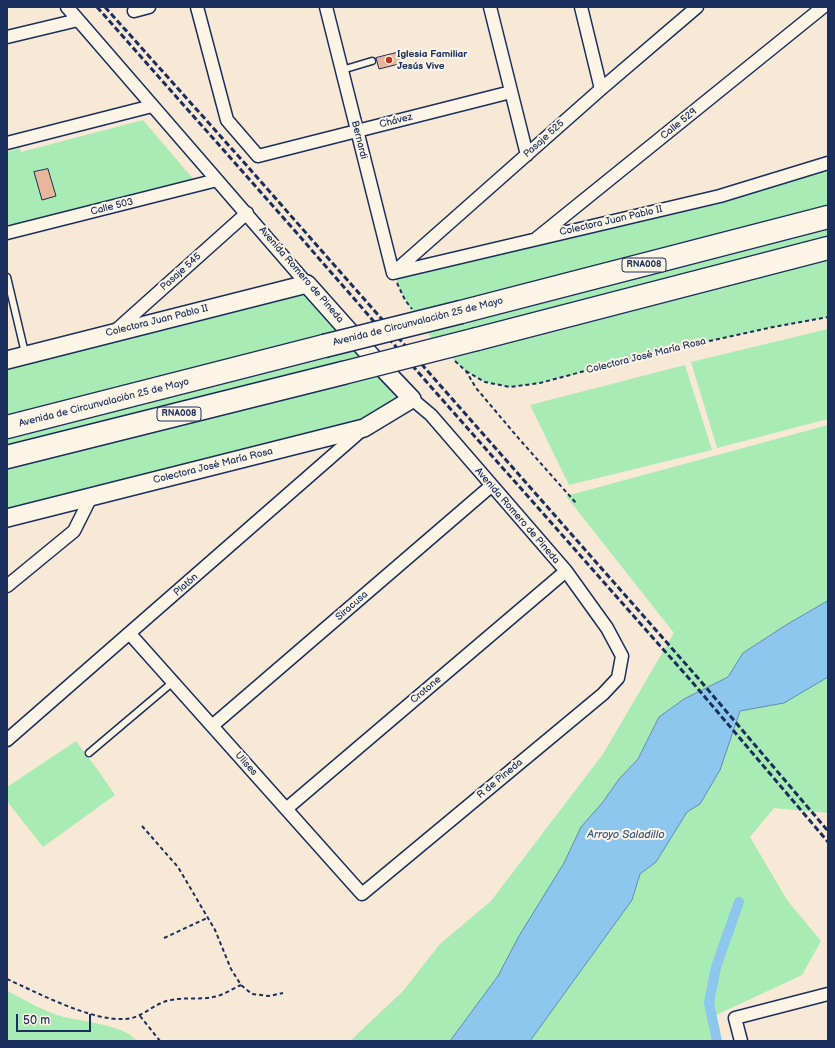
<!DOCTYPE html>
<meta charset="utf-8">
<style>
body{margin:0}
#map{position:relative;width:835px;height:1048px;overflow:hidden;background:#f8e8d6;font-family:"Balsamiq Sans",sans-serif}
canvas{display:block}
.frame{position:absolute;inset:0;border:8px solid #1b2f5e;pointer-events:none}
.scale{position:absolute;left:16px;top:1014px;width:75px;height:18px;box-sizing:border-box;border:2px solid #1b2f5e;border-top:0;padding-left:5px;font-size:12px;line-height:14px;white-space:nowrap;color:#1b2f5e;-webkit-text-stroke:3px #fcf5e5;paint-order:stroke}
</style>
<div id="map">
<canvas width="835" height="1048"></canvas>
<div class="frame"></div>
<div class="scale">50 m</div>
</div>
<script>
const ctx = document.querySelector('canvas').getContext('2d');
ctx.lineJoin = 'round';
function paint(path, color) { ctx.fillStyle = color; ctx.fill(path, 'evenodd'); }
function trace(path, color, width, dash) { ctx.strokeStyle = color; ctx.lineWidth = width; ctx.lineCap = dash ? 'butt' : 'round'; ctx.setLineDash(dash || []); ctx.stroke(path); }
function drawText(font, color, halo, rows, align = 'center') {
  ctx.font = font + ' "Balsamiq Sans",sans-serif'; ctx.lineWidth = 4; ctx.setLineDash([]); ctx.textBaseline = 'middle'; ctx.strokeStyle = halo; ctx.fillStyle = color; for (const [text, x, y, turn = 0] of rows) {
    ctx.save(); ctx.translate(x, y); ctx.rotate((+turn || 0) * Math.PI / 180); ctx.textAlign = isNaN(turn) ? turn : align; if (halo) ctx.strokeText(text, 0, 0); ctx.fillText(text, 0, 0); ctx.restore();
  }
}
const green = new Path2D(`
 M143 120 194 180 12 225 7 224V152L20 148 21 152Z
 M828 163V317L773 327 641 356 540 383 510 387 485 382 466 371 432 339 405 300 393 273Z
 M307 284 412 399 364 428 7 518V360Z
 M828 329V419L717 448 691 362Z
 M685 365 712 450 569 485 530 405Z
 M828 425V601L786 625 743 653 728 677 684 699 659 717 638 759 619 779 603 802 581 827 564 863 498 976 450 1041H350L403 991 440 944 491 901 603 754 674 633 566 496Z
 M828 677V813L774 808 750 837 787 900 821 941 802 975 714 1016 717 1041H530L632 900 640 874 656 862 687 812 700 804 720 770 740 711 784 703Z
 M76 741 100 773 115 795 43 847 7 801V787Z
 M7 991C23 999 40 1009 57 1015 79 1022 122 1023 137 1041H7Z`);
const water = new Path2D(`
 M828 601V677L784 703 740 711 720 770 700 804 687 812 656 862 640 874 632 900 530 1041H450L498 976 519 936 564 863 581 827 603 802 619 779 638 759 659 717 684 699 728 677 743 653 786 625Z`);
const canal = new Path2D(`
 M717 1041 709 1003 716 967 739 902`);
const building = new Path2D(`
 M400 52 403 63 379 69 376 58Z
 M48 169 56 196 42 200 34 172Z`);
const path = new Path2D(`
 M397 283 405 300 412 309
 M455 361 466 371 476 388 520 440 576 503
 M466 371 485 382 510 387 540 383 641 356 773 327 828 317
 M142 826 178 867 215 930 231 969 241 985 252 994 269 996 283 993
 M164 938 207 918
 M7 979C38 993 91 1021 124 1019 142 1019 153 1003 171 1000 184 997 199 1000 213 997 222 996 232 989 241 985
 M140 1016 160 1041`);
const lane = new Path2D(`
 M342 70 372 61
 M7 277 25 353
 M89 753 173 682`);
const street = new Path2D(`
 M67 7 307 284
 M197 7 227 120 258 156 511 92
 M326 7 393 273
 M490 7 527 155
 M581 7 601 89
 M134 11 149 7
 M7 37 78 20
 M7 143 152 106
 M7 233 217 180
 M537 238 823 7
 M394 272 601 89 697 7
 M393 273 720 196 828 163
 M114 332 247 213
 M7 586 74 531 91 497
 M130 634 362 894 603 694 618 678 622 656 607 628 566 571 431 415 412 399
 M212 726 491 486
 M7 740 363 429
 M286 809 566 571
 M741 1041 735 1018 828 994`);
const secondary = new Path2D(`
 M7 360 307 284 373 358 412 399 364 428 7 518`);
const highway = new Path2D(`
 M461 312 828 217
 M477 339 828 248
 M7 427 324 346
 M7 457 343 373`);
const rail = new Path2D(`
 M97 7 295 231 432 388 693 683 828 842
 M105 7 240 158 698 678 828 831`);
const highwayBridge = new Path2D(`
 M324 346 461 312
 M343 373 477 339`);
const markers = [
 [389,60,4,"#c8321e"]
];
const shields = [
 [644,265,44],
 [179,414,44]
];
const shieldNames = [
 ["RNA008",644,265],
 ["RNA008",179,414]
];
const poiNames = [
 ["Iglesia Familiar",397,54],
 ["Jesús Vive",397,66]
];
const streetNames = [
 ["Chávez",396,121,-14],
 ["Calle 529",679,124,-39],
 ["Pasaje 525",544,139,-42],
 ["Bernardi",359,140,76],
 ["Calle 503",112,207,-14],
 ["Colectora Juan Pablo II",611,221,-13],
 ["Pasaje 545",181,272,-42],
 ["Avenida Romero de Pineda",301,275,49],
 ["Colectora Juan Pablo II",157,321,-14],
 ["Avenida de Circunvalación 25 de Mayo",418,322,-14],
 ["Colectora José María Rosa",646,356,-14],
 ["Avenida de Circunvalación 25 de Mayo",104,403,-14],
 ["Colectora José María Rosa",213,466,-14],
 ["Avenida Romero de Pineda",517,516,49],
 ["Platón",186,585,-41],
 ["Siracusa",352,606,-41],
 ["Crotone",426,690,-40],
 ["Ulises",246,764,48],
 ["R de Pineda",500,779,-40]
];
const waterNames = [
 ["Arroyo Saladillo",626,835]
];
paint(green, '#a9ebb4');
paint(water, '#8ec7ed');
trace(water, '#608ab4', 1);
trace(canal, '#8ec7ed', 10);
paint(building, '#e9b59b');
trace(building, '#1b2f5e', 1);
trace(lane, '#1b2f5e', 9);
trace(street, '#1b2f5e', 15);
trace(secondary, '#1b2f5e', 20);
trace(highway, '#1b2f5e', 25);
trace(path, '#1b2f5e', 2, [4, 3]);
trace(lane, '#fcf5e5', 6);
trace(street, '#fcf5e5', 12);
trace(secondary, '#fcf5e5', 17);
trace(highway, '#fcf5e5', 22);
trace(rail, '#1b2f5e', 3, [6, 3]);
trace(highwayBridge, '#1b2f5e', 25, []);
trace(highwayBridge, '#fcf5e5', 22);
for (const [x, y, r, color] of markers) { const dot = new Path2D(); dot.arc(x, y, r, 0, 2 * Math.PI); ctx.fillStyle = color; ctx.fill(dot); trace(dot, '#fcf5e5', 1.5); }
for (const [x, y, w] of shields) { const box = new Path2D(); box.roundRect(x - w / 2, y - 7, w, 14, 3); ctx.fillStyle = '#fcf5e5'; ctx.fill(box); trace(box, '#1b2f5e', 1); }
drawText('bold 9px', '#1b2f5e', null, shieldNames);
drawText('bold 10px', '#1b2f5e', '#fcf5e5', poiNames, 'left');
drawText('10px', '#1b2f5e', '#fcf5e5', streetNames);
drawText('italic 11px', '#385582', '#fcf5e5', waterNames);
</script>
